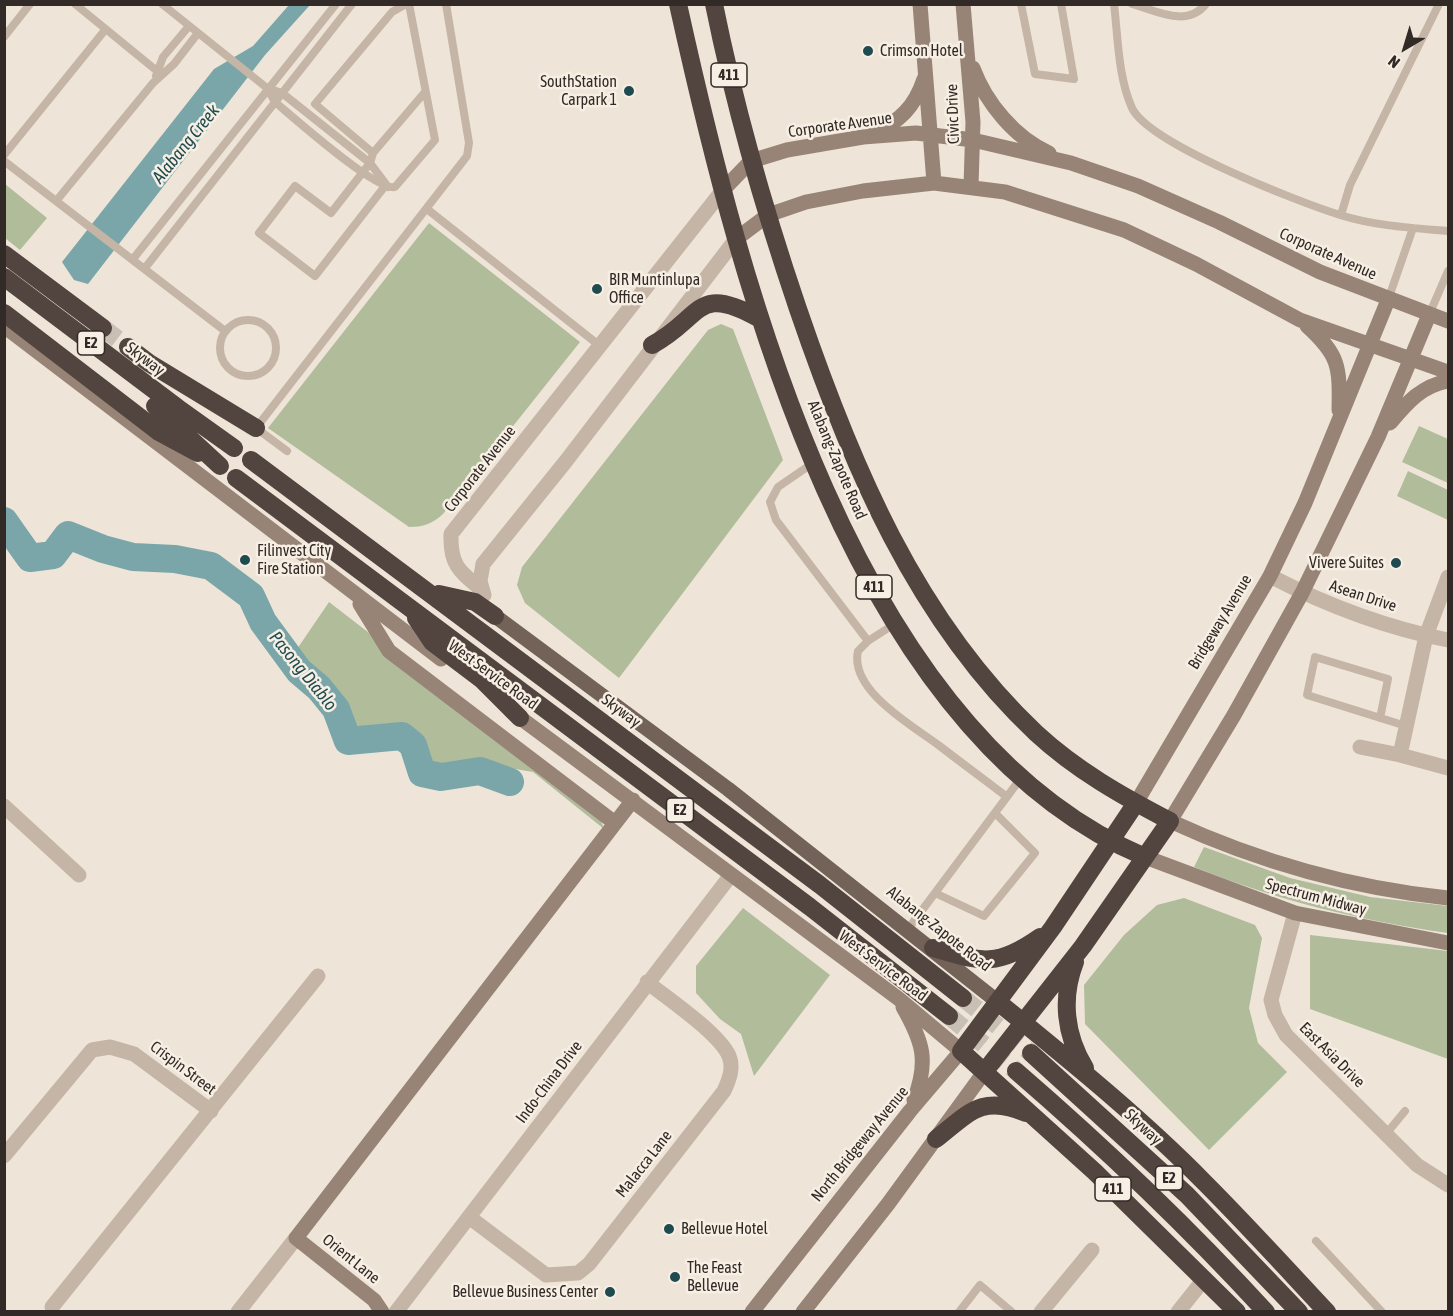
<!DOCTYPE html>
<style>
body{margin:0}
#map{position:relative;width:1453px;height:1316px;overflow:hidden;background:#eee5d8;font-family:"Asap Condensed",sans-serif}
canvas{display:block}
.frame{position:absolute;inset:0;border:6px solid #322a26;pointer-events:none}
.north{position:absolute;left:1375px;top:18px;width:60px;height:60px;-webkit-text-stroke:4px #f7efe4;paint-order:stroke;rotate:218deg;font-size:16px;font-weight:700;line-height:24px;text-align:center;color:#322a26}
.north::after{content:'';display:block;margin:auto;width:21px;height:27px;background:#322a26;clip-path:polygon(50% 0,100% 100%,50% 72%,0 100%)}
</style>
<div id="map">
<canvas width="1453" height="1316"></canvas>
<div class="frame"></div>
<div class="north">N</div>
</div>
<script>
const ctx = document.querySelector('canvas').getContext('2d');
ctx.lineJoin = 'round';
function paint(path, color) { ctx.fillStyle = color; ctx.fill(path, 'evenodd'); }
function trace(path, color, width, dash) { ctx.strokeStyle = color; ctx.lineWidth = width; ctx.lineCap = dash ? 'butt' : 'round'; ctx.setLineDash(dash || []); ctx.stroke(path); }
function drawText(font, color, halo, rows, align = 'center') {
  ctx.font = font + ' "Asap Condensed",sans-serif'; ctx.lineWidth = 5; ctx.setLineDash([]); ctx.textBaseline = 'middle'; ctx.strokeStyle = halo; ctx.fillStyle = color; for (const [text, x, y, turn = 0] of rows) {
    ctx.save(); ctx.translate(x, y); ctx.rotate((+turn || 0) * Math.PI / 180); ctx.textAlign = isNaN(turn) ? turn : align; if (halo) ctx.strokeText(text, 0, 0); ctx.fillText(text, 0, 0); ctx.restore();
  }
}
const green = new Path2D(`
 M5 184 47 218 20 250 5 238Z
 M429 223 580 342 443 514C432 524 423 527 409 527L268 428Z
 M721 324 733 329 783 460 619 678 525 603 517 585 522 567 708 330Z
 M1419 426 1448 439V483L1402 462Z
 M1408 471 1448 490V520L1397 496Z
 M329 602 597 809 604 829 533 772 485 764 430 773 415 740 400 728 349 737 340 702 293 655Z
 M1204 847 1290 878 1370 897 1448 906V933C1361 921 1276 900 1194 867Z
 M1184 898 1255 925 1262 938 1249 1008 1258 1043 1287 1072 1209 1150 1085 1024 1084 985 1124 935 1157 905Z
 M743 908 830 975 754 1076 741 1034 720 1019 696 993V966Z
 M1310 935 1448 951V1059L1310 1009Z`);
const water = new Path2D(`
 M289 5H310L265 55 88 284 74 280 62 262 214 69 253 46Z`);
const river = new Path2D(`
 M4 521 30 558 53 555 68 535 103 549 133 557 175 559 211 566 251 596 263 622 299 671 319 688 336 709 348 741 402 736 413 745 422 773 441 777 480 771 510 782`);
const highwayTunnel = new Path2D(`
 M103 328 128 347
 M963 998 1031 1053
 M949 1016 1016 1071`);
const lane = new Path2D(`
 M75 4 162 75
 M162 4 267 88 282 93 370 163 388 187
 M406 4 392 12 315 104 373 153 425 92
 M1021 4 1035 74 1074 79 1061 4
 M1114 4C1118 37 1118 77 1132 108 1149 144 1299 202 1340 215 1375 226 1413 228 1448 231
 M1132 4C1157 11 1187 28 1206 4
 M4 37 30 4
 M156 76 163 57 189 26
 M267 88 275 102C293 117 377 192 395 187L435 140 409 4
 M373 153 370 163 331 213 295 186 259 233 315 276 385 186
 M4 155 105 30
 M4 161 225 331
 M57 200 153 83 174 64 198 33
 M427 209 600 346
 M1341 215 1350 185 1439 4
 M133 259 336 4
 M145 268 352 4
 M1388 300 1413 228
 M1429 315 1448 271
 M220 348a28 28 0 1 1 56 0a28 28 0 1 1-56 0Z
 M287 451 256 428 467 156 469 143 446 4
 M813 463 778 487 770 502 776 520 868 641
 M896 623 868 641 858 651C849 691 915 727 941 747 963 764 985 780 1007 797
 M1380 718 1388 679 1315 657 1307 695 1406 726
 M935 893 984 916 1035 853 995 813
 M908 929 1021 778
 M1386 1134 1405 1111
 M1316 1241 1382 1312
 M959 1312 980 1285 1012 1312`);
const street = new Path2D(`
 M1270 576C1326 605 1387 628 1448 640
 M1448 577 1426 636 1400 755 1448 768
 M482 590C459 571 450 565 451 534L723 190
 M484 595 480 581 483 564 566 461 736 239
 M1360 747 1400 755
 M4 806 79 875
 M1295 913 1271 1000 1275 1015 1286 1035 1417 1165 1448 1185
 M4 1156 92 1050 110 1047 134 1054 211 1111
 M469 1217 546 1275 578 1273 589 1264 724 1091C729 1080 734 1068 729 1056 719 1033 668 999 647 982
 M52 1307 318 976
 M238 1312 296 1238
 M396 1312 731 875
 M1041 1312 1092 1250
 M1178 1312 1205 1278`);
const secondary = new Path2D(`
 M920 4 934 183
 M963 4 973 122 971 186
 M973 68C986 103 1015 138 1049 153
 M873 133C900 122 915 106 924 79
 M723 190 751 161 787 150 863 137 916 133 973 140 1071 163 1138 186 1219 222 1320 272 1448 321
 M736 239 768 215 806 202 863 191 934 183 1005 192 1124 230 1196 264 1300 320 1448 372
 M1429 315 1378 437 1302 593 1234 715 1170 821C1259 862 1351 888 1448 898
 M4 326 441 659
 M1307 326C1339 355 1340 366 1339 410
 M1390 423C1407 403 1421 386 1448 381
 M360 604 389 651 615 823
 M511 711 899 999 961 1051 910 1111 752 1312
 M1136 803 1270 576 1305 503 1388 300
 M1145 857 1295 913 1448 943
 M903 1007C923 1042 929 1061 914 1100
 M382 1312 374 1300 296 1238 633 800
 M803 1312 888 1204 985 1071`);
const primary = new Path2D(`
 M495 616 728 789 998 1002`);
const highway = new Path2D(`
 M678 4C740 285 853 734 1145 857
 M714 4C735 108 764 209 798 309 851 464 915 619 1036 733 1076 770 1122 796 1170 821L1083 946 985 1071
 M4 254 103 328
 M4 277 178 408 234 448
 M4 313 159 432 198 453
 M652 345C703 318 695 282 760 319
 M128 347 149 363 256 428
 M155 406 220 466
 M251 460 820 885 963 998
 M236 478 810 907 949 1016
 M439 594 475 602 495 616
 M416 618 432 642 481 679 520 718
 M1136 803 1053 927 961 1051 1095 1172 1237 1312
 M933 948C981 962 996 968 1040 937
 M1075 962C1061 998 1065 1035 1085 1068
 M998 1002C1069 1060 1140 1117 1204 1182 1246 1224 1286 1268 1327 1312
 M1031 1053 1187 1195 1299 1312
 M1016 1071C1104 1147 1187 1226 1266 1312
 M936 1139C969 1113 982 1094 1026 1113`);
const markers = [
 [868,51,6,"#1f4b50"],
 [629,91,6,"#1f4b50"],
 [597,289,6,"#1f4b50"],
 [245,560,6,"#1f4b50"],
 [1396,563,6,"#1f4b50"],
 [669,1229,6,"#1f4b50"],
 [675,1277,6,"#1f4b50"],
 [610,1292,6,"#1f4b50"]
];
const shields = [
 [729,75,36],
 [91,343,27],
 [874,587,36],
 [680,810,27],
 [1169,1178,27],
 [1113,1189,36]
];
const shieldNames = [
 ["411",729,75],
 ["E2",91,343],
 ["411",874,587],
 ["E2",680,810],
 ["E2",1169,1178],
 ["411",1113,1189]
];
const poiNames = [
 ["Crimson Hotel",880,51],
 ["SouthStation",617,82,"right"],
 ["Carpark 1",617,100,"right"],
 ["BIR Muntinlupa",609,280],
 ["Office",609,298],
 ["Filinvest City",257,551],
 ["Fire Station",257,569],
 ["Vivere Suites",1384,563,"right"],
 ["Bellevue Hotel",681,1229],
 ["The Feast",687,1268],
 ["Bellevue",687,1286],
 ["Bellevue Business Center",598,1292,"right"]
];
const streetNames = [
 ["Civic Drive",953,114,-92],
 ["Corporate Avenue",840,125,-8],
 ["Corporate Avenue",1328,254,24],
 ["Skyway",145,359,37],
 ["Alabang-Zapote Road",837,460,67],
 ["Corporate Avenue",480,469,-52],
 ["Asean Drive",1363,596,18],
 ["Bridgeway Avenue",1220,622,-59],
 ["West Service Road",493,675,36],
 ["Skyway",621,711,37],
 ["Spectrum Midway",1316,897,15],
 ["Alabang-Zapote Road",939,929,38],
 ["West Service Road",883,966,37],
 ["East Asia Drive",1332,1055,45],
 ["Crispin Street",183,1068,37],
 ["Indo-China Drive",549,1082,-53],
 ["Skyway",1143,1127,43],
 ["North Bridgeway Avenue",860,1144,-51],
 ["Malacca Lane",644,1164,-52],
 ["Orient Lane",351,1259,39]
];
const waterNames = [
 ["Alabang Creek",186,144,-51],
 ["Pasong Diablo",303,671,51]
];
paint(green, '#b0bc9a');
paint(water, '#7aa6a9');
trace(river, '#7aa6a9', 28);
trace(highwayTunnel, '#c8c0b4', 18, [18, 9]);
trace(lane, '#c5b5a6', 8);
trace(street, '#c5b5a6', 15);
trace(secondary, '#988477', 15);
trace(primary, '#736258', 15);
trace(highway, '#52443e', 18);
for (const [x, y, r, color] of markers) { const dot = new Path2D(); dot.arc(x, y, r, 0, 2 * Math.PI); ctx.fillStyle = color; ctx.fill(dot); trace(dot, '#f7efe4', 2); }
for (const [x, y, w] of shields) { const box = new Path2D(); box.roundRect(x - w / 2, y - 12, w, 24, 4.5); ctx.fillStyle = '#f7efe4'; ctx.fill(box); trace(box, '#322a26', 1.5); }
drawText('bold 15px', '#322a26', null, shieldNames);
drawText('16px', '#322a26', '#f7efe4', poiNames, 'left');
drawText('16px', '#322a26', '#f7efe4', streetNames);
drawText('italic 18px', '#1f4b50', '#f7efe4', waterNames);
</script>
